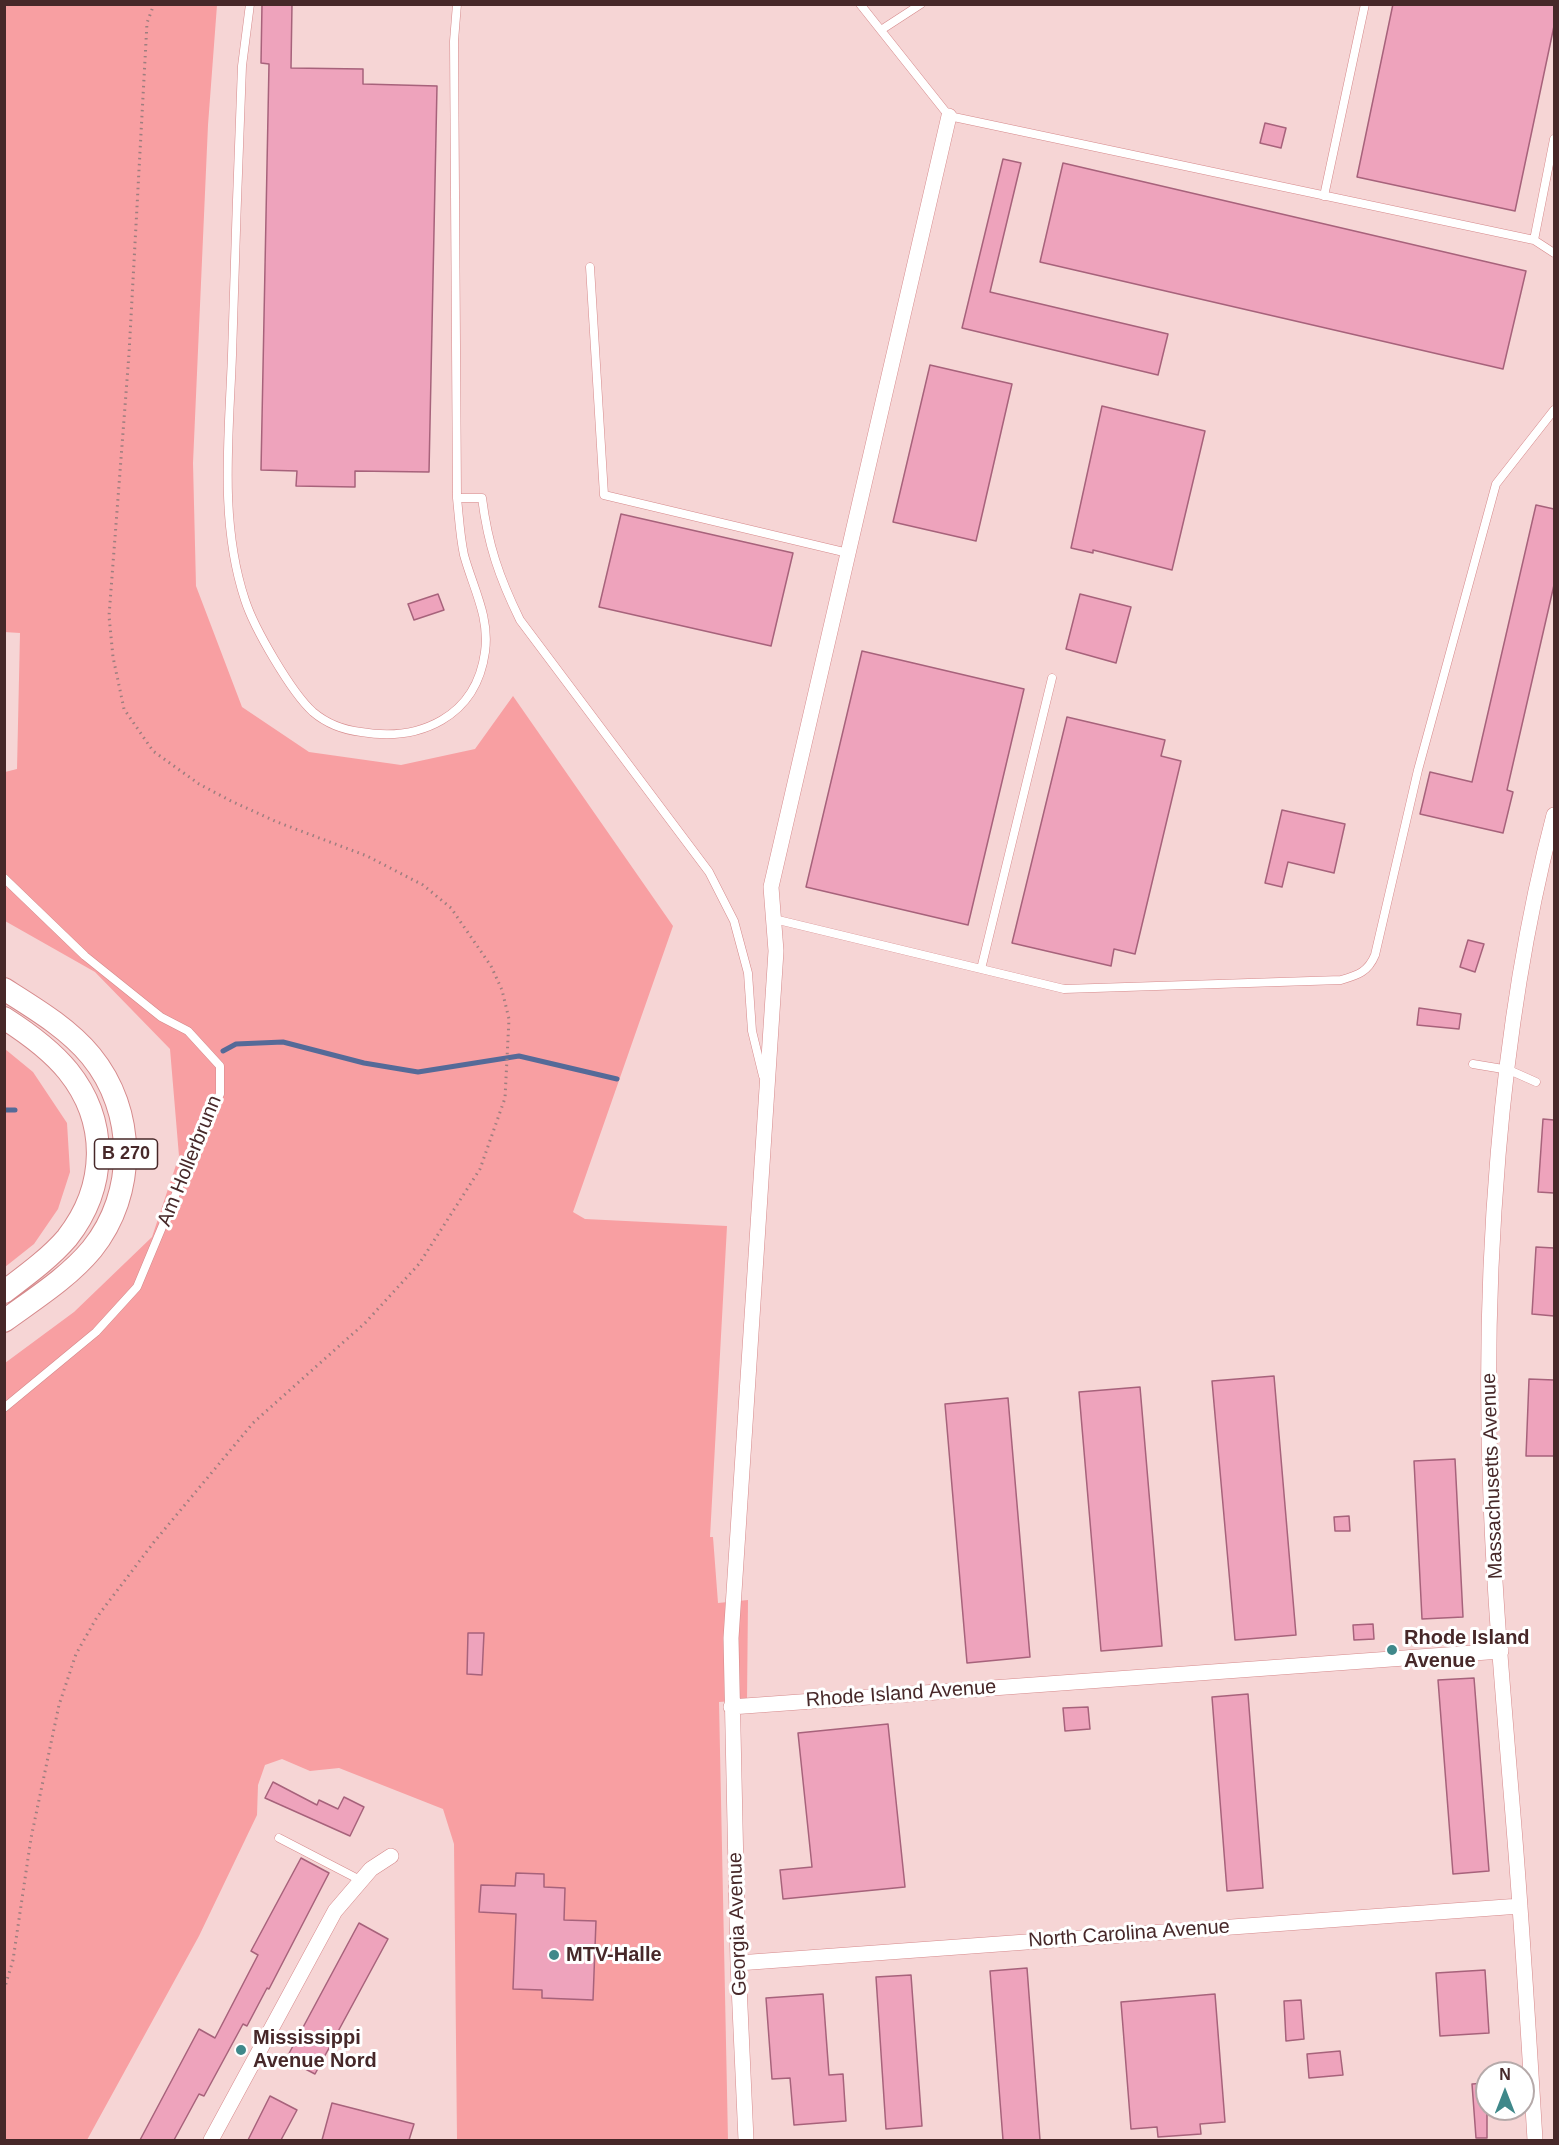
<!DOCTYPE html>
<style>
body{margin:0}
#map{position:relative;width:1559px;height:2145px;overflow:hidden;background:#f6d5d5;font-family:Helvetica,sans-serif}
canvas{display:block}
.frame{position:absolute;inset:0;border:6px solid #472829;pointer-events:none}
.north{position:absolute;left:1475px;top:2061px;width:60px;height:60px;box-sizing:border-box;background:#fff;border:2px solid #b5a9a9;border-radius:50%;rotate:0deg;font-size:16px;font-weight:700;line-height:24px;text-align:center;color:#472829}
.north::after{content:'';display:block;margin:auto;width:21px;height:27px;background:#3f888a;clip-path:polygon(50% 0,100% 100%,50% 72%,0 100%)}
</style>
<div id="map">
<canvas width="1559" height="2145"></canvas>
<div class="frame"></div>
<div class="north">N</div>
</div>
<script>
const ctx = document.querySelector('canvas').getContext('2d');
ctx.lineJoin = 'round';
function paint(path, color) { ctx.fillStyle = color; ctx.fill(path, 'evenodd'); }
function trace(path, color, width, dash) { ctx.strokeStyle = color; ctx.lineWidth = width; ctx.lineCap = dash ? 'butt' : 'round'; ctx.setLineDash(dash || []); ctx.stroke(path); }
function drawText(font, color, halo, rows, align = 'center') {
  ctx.font = font + ' Helvetica,sans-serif'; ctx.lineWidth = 6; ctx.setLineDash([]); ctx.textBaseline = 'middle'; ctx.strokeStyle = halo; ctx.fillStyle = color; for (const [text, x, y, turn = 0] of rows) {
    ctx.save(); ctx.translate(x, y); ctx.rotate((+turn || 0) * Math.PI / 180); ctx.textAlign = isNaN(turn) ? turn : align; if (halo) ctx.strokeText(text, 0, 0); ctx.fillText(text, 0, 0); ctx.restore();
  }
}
const green = new Path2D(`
 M4 5H217L208 125 193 463 196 586 242 707 309 752 401 765 475 749 513 696 673 926 573 1212 585 1219 727 1226 710 1537H713L718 1603 748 1600 747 1700 719 1702 728 2140H457L454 1844 443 1809 339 1768 310 1771 282 1759 265 1765 258 1785 257 1815 199 1936 87 2140H5V1363L74 1312 152 1237 179 1156 170 1049 95 972 5 921V772L17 769 20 633 4 632Z
 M5 1049 33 1072 67 1123 70 1172 58 1209 34 1244 5 1267Z`);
const stream = new Path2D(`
 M223 1051 236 1044 283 1042 364 1063 418 1072 519 1056 617 1079
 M4 1110H15`);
const building = new Path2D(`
 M262 4H292L291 68 363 69V84L437 86 429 472 355 471V487L296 486 297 471 261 470 269 64 261 63Z
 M1393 4H1554V26L1515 211 1357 177Z
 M1265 123 1286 128 1281 148 1260 143Z
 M1003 159 1021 163 990 292 1168 334 1158 375 962 328Z
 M1063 163 1526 271 1503 369 1040 262Z
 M930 365 1012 384 976 541 893 522Z
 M1102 406 1205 431 1172 570 1093 550V553L1071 548Z
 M1536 505 1554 509V585L1507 790 1513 792 1503 833 1420 814 1430 772 1472 782Z
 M621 514 793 553 771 646 599 607Z
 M438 594 444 610 414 620 408 604Z
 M1080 594 1131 607 1116 663 1066 649Z
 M862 651 1024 689 968 925 806 887Z
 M1067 717 1165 740 1161 756 1181 761 1135 954 1114 949 1111 966 1012 943Z
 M1282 810 1345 824 1334 873 1288 862 1282 887 1265 883Z
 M1468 940 1484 944 1475 972 1460 967Z
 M1419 1008 1461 1014 1459 1029 1417 1025Z
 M1543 1119 1554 1120V1193L1538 1192Z
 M1536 1247 1554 1248V1316L1532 1314Z
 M1274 1376 1296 1635 1235 1640 1212 1381Z
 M1529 1379 1554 1380V1456H1526Z
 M1140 1387 1162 1646 1101 1651 1079 1392Z
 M1008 1398 1030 1657 967 1663 945 1404Z
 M1455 1459 1463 1617 1422 1619 1414 1461Z
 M1349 1516 1350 1531H1335L1334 1517Z
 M1373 1624 1374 1639 1354 1640 1353 1625Z
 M468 1633H484L482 1675 467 1674Z
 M1474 1678 1489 1871 1453 1874 1438 1680Z
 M1248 1694 1263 1888 1227 1891 1212 1697Z
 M1088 1707 1090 1729 1065 1731 1063 1708Z
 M888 1724 905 1887 783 1899 780 1870 812 1867 798 1733Z
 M273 1782 317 1805 319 1800 338 1809 344 1797 364 1807 350 1836 265 1798Z
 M301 1858 329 1873 269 1989 267 1988 247 2026 243 2024 204 2096 199 2094 174 2140H140L199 2029 215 2038 258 1955 251 1951Z
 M516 1873 544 1874V1887L565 1888 564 1920 596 1921 593 2000 542 1998V1990L513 1989 516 1914 479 1912 481 1885 515 1886Z
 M359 1923 388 1939 315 2074 286 2059Z
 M1027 1968 1040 2140H1003L990 1971Z
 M1485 1970 1489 2033 1440 2036 1436 1973Z
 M911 1975 922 2126 886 2129 876 1977Z
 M823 1994 829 2075 843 2074 846 2121 794 2125 790 2078 772 2079 766 1998Z
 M1215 1994 1225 2122 1200 2124 1201 2134 1158 2137 1157 2127 1131 2129 1121 2002Z
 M1301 2000 1304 2039 1286 2041 1284 2001Z
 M1340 2051 1343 2075 1309 2078 1307 2054Z
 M1487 2083V2138H1476L1472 2084Z
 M270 2096 297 2110 281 2140H248Z
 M332 2103 414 2124 409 2140H322Z`);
const path = new Path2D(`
 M4 1990 13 1960 31 1838 59 1705 76 1654 97 1617 154 1542 253 1423 365 1323 419 1264 480 1169 505 1098 509 1019 502 990 491 966 451 908 423 885 367 856 277 822 231 801 199 784 153 751 124 709 113 657 109 616 129 354 147 23 154 4`);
const service = new Path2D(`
 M250 4 242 66C238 162 235 259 232 355 229 437 219 522 245 600 254 628 291 692 313 712 326 723 344 730 361 732 420 742 476 717 485 652 490 617 473 588 464 555 460 537 459 517 457 498L454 41 457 4
 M860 4 949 116 1534 240 1554 253
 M881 30 921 4
 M1324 196 1365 4
 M1534 240 1554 139
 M590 267 604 495 848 553
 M457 498H482C488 545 499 577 520 620L709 872 734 921 748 973 752 1031 763 1076
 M4 878 85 956 161 1017 188 1031 220 1066V1094L205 1124 137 1287 96 1332 4 1408
 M774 919 1064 989 1341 980C1358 975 1368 972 1375 955L1418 770 1496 484 1554 410
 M981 969 1052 678
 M1473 1064 1509 1070 1536 1082
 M279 1838 360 1880`);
const minor = new Path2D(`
 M731 1707 1501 1651
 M738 1963 1520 1906
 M211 2140 335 1911 371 1869 391 1856
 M746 2140 738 1963 731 1638 776 951 771 887 949 116
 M1535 2140C1529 2040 1523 1940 1515 1840 1506 1726 1495 1613 1491 1499 1482 1280 1498 1027 1554 815`);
const primary = new Path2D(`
 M4 989C34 1008 68 1028 91 1056 136 1111 137 1193 92 1249 68 1278 34 1299 4 1321
 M4 1018C26 1032 51 1050 68 1071 109 1122 107 1187 67 1238 50 1258 25 1276 4 1292`);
const markers = [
 [1392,1650,6,"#3f888a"],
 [554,1955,6,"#3f888a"],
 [241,2050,6,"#3f888a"]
];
const shields = [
 [126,1154,63]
];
const shieldNames = [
 ["B 270",126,1154]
];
const streetNames = [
 ["Am Hollerbrunn",190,1161,-68],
 ["Massachusetts Avenue",1493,1476,-92],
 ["Rhode Island Avenue",901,1694,-4],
 ["Georgia Avenue",738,1924,-92],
 ["North Carolina Avenue",1129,1934,-4]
];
const poiNames = [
 ["Rhode Island",1404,1638],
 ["Avenue",1404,1661],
 ["MTV-Halle",566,1955],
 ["Mississippi",253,2038],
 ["Avenue Nord",253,2061]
];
paint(green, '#f89fa2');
trace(stream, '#556a98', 5);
paint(building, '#eea3bc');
trace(building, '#a7627b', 1.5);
trace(service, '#d5898b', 9);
trace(minor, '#d5898b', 16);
trace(primary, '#d5898b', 24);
trace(path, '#9e7e7f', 3, [1.5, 4.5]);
trace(service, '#fff', 8);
trace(minor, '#fff', 15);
trace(primary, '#fff', 22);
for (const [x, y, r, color] of markers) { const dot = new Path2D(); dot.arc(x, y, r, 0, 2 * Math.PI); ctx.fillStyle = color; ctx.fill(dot); trace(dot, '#fff', 2); }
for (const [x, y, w] of shields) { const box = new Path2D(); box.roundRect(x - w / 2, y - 15, w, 30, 4.5); ctx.fillStyle = '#fff'; ctx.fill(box); trace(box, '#472829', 1.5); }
drawText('bold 18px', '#472829', null, shieldNames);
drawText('20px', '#472829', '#fff', streetNames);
drawText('bold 20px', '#472829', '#fff', poiNames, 'left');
</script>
